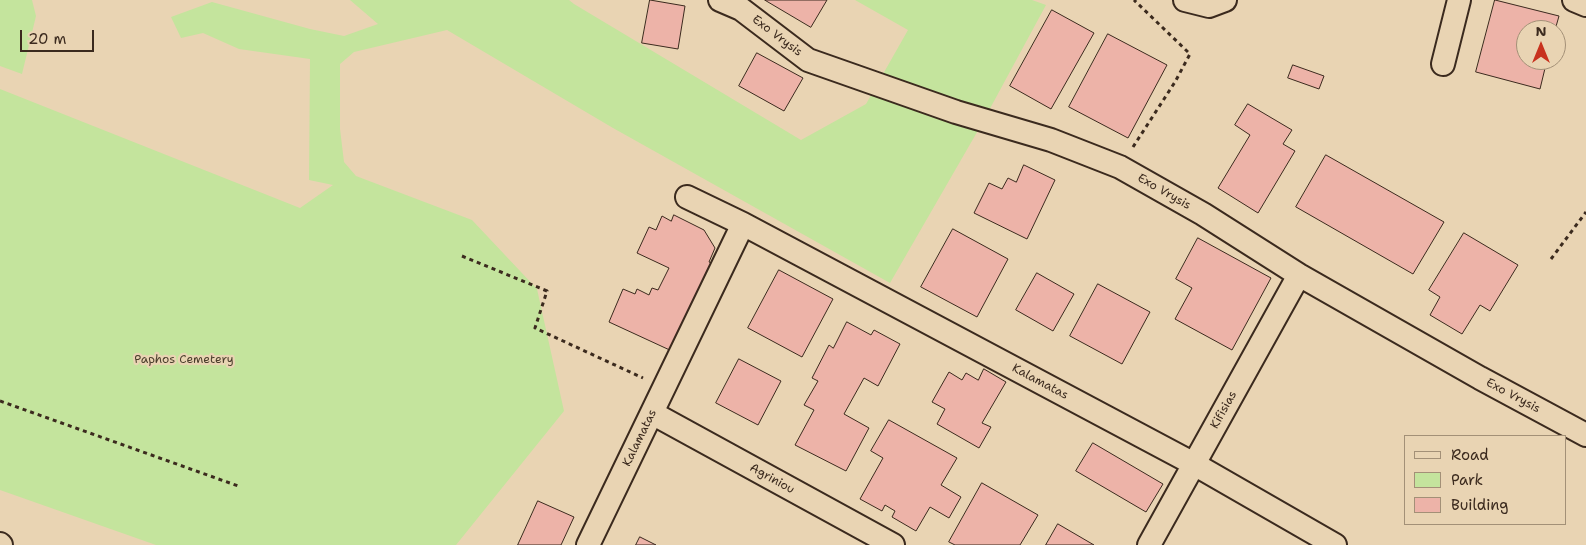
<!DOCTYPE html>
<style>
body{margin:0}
#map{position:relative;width:1586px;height:545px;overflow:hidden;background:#e9d4b3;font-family:"Shantell Sans",sans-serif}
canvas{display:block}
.legend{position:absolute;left:1404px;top:435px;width:162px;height:90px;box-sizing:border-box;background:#e9d4b3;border:1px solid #a39077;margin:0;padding:6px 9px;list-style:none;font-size:15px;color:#3b2a1e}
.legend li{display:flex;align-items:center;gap:10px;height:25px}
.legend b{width:25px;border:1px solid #a39077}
.north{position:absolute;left:1516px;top:20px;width:50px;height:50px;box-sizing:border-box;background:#e9d4b3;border:1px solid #a39077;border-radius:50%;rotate:0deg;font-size:14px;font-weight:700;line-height:20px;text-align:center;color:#3b2a1e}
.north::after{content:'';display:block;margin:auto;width:18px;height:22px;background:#c8321e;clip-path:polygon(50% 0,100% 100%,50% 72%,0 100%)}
.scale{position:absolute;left:20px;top:30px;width:74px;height:22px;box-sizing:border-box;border:2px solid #3b2a1e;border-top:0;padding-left:6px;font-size:15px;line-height:18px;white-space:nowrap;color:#3b2a1e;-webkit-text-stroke:4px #e9d4b3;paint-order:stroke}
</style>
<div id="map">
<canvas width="1586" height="545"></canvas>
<ul class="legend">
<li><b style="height:6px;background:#e9d4b3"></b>Road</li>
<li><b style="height:14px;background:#c4e49d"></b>Park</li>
<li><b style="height:14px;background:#edb3a8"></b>Building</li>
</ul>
<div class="north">N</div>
<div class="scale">20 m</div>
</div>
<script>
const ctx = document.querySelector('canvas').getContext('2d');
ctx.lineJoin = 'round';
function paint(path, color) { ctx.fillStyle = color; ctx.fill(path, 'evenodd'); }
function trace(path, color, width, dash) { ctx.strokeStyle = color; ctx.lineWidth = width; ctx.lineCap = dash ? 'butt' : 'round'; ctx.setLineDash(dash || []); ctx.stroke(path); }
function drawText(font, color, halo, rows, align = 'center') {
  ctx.font = font + ' "Shantell Sans",sans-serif'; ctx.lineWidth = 4.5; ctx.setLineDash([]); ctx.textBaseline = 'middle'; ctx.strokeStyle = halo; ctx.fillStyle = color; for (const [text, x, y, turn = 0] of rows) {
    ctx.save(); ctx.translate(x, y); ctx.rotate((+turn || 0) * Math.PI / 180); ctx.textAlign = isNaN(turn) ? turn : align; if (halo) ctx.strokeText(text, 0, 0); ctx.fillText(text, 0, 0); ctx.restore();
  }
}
const green = new Path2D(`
 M0 0H32L36 16 22 74 0 66Z
 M350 0H569L574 4 801 140 866 104 908 30 855 0H1032L1046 5 980 127 890 283 613 128 447 30 354 52 340 64V129L344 162 356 176 472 220 537 289 564 411 456 545H156L0 490V89L300 208 333 185 309 180 310 59 239 49 203 33 181 38 171 17 212 2 310 29 344 36 378 24Z`);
const building = new Path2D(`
 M650 0 685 6 678 49 642 43Z
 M765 0H827L811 27Z
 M1495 0 1559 16 1555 30H1526V60H1547L1540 89 1476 72Z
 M1052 10 1094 33 1051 109 1010 86Z
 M1108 34 1167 65 1128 138 1069 107Z
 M757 53 803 78 784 111 739 86Z
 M1293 65 1324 76 1319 89 1288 78Z
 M1248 104 1292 130 1283 144 1295 151 1258 213 1218 188 1250 135 1235 125Z
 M1326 155 1444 222 1413 274 1296 207Z
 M1024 165 1055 180 1027 239 974 213 989 183 1002 189 1008 178 1016 182Z
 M674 215 704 230 715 248 709 262 716 265 674 352 609 322 623 289 635 294 637 289 649 295 652 288 658 290 669 268 637 253 649 227 656 230 662 216 671 221Z
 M953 229 1008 259 977 317 921 287Z
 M1464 233 1518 265 1490 311 1480 305 1462 334 1430 315 1440 297 1429 290Z
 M1198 238 1271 278 1232 350 1175 319 1192 288 1176 279Z
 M779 270 833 299 802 357 748 328Z
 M1037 273 1074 294 1053 331 1016 310Z
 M1098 284 1150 312 1122 364 1070 336Z
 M847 322 871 335 874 330 900 344 878 386 864 378 844 414 869 428 846 471 795 445 814 410 804 405 818 381 812 378 829 345 833 348Z
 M739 359 781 381 758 425 716 403Z
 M984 369 1006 382 982 423 991 427 979 448 937 424 945 409 932 402 949 372 962 380 966 373 978 380Z
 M889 420 957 458 941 485 961 497 949 518 930 507 916 531 892 517 895 511 885 505 882 511 860 499 883 458 871 451Z
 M1093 443 1163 484 1146 512 1076 471Z
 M982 483 1038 515 1020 545H955L949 542Z
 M538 501 574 517 561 545H518Z
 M1058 524 1094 545H1046Z
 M640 537 656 545H636Z`);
const path = new Path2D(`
 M1133 147 1175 82 1190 54 1134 0
 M462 256 547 291 535 328 643 378
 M1551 259 1586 212
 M0 401 241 487`);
const street = new Path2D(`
 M720 0 741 9 808 60 956 112 1051 140 1120 167 1203 214 1299 275 1480 378 1586 435
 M1185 0 1209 6 1225 0
 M1574 0 1586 5
 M1443 64 1459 0
 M687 197 743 224 1194 464 1335 545
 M652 413 893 545
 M0 544 1 545
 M588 545 743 224
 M1149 545 1299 275`);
const streetNames = [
 ["Exo Vrysis",777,36,37],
 ["Exo Vrysis",1164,192,30],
 ["Kalamatas",1040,382,28],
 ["Exo Vrysis",1513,396,28],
 ["Kifisias",1224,410,-61],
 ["Kalamatas",640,438,-64],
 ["Agriniou",772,479,29]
];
const parkNames = [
 ["Paphos Cemetery",184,360]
];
paint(green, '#c4e49d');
paint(building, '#edb3a8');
trace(building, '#3b2a1e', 1);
trace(street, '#3b2a1e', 26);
trace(path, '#3b2a1e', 3, [4, 4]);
trace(street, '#e9d4b3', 22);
drawText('12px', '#3b2a1e', '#e9d4b3', streetNames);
drawText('12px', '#493d2b', '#e9d4b3', parkNames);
</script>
